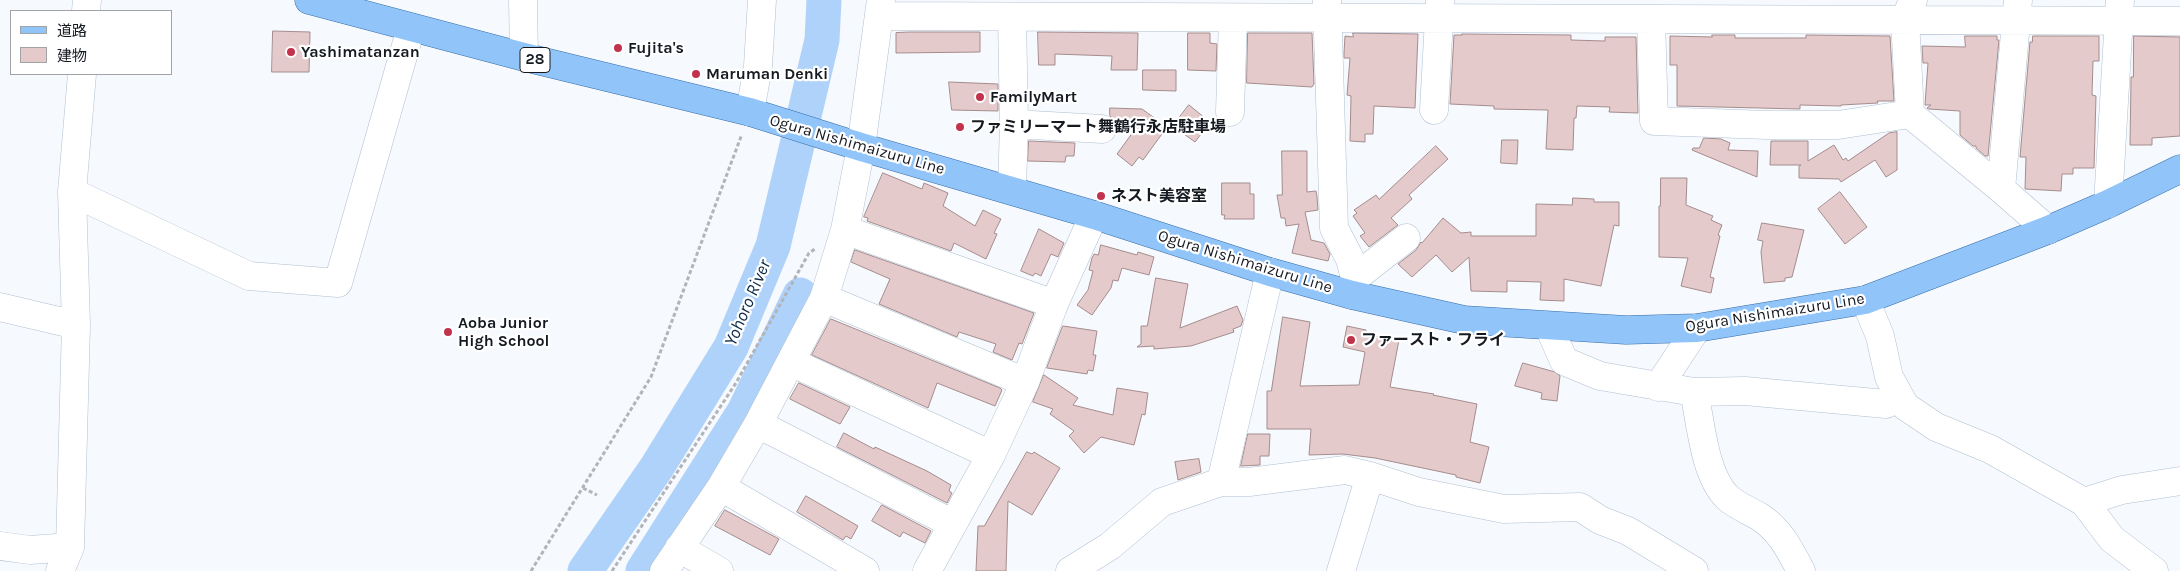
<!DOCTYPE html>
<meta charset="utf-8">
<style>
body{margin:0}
#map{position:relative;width:2180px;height:571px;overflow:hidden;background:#f6f9fd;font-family:Karla,"Noto Sans JP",sans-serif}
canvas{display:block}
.legend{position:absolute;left:10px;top:10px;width:162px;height:65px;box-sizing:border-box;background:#fff;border:1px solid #a1a3a6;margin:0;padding:6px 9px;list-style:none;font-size:15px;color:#151a21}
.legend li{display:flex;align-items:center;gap:10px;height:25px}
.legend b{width:25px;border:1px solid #a1a3a6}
</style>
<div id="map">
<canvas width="2180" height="571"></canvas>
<ul class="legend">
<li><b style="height:6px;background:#91c4f8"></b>道路</li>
<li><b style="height:14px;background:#e5cacb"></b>建物</li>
</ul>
</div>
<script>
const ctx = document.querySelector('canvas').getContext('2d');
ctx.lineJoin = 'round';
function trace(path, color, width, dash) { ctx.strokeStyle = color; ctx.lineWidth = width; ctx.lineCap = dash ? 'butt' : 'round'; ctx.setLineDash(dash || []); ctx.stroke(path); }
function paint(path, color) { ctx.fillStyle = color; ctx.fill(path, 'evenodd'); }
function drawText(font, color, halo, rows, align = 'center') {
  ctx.font = font + ' Karla,"Noto Sans JP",sans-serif'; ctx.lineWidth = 4.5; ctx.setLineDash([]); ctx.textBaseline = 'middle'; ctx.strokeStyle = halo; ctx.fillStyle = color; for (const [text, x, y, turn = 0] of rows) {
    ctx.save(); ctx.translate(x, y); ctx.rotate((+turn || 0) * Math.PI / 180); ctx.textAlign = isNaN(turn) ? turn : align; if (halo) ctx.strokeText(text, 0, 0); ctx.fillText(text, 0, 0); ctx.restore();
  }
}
const river = new Path2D(`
 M585 571 657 467 731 347 773 246 822 40 824 0
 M643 571 744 412 800 295`);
const building = new Path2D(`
 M273 31 310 32 309 72H272Z
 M909 32H980V52L896 53V33Z
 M1038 32 1138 33 1137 70H1111L1112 56 1055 54V65H1039Z
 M1188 33H1210V43L1217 44 1216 71 1188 70Z
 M1248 33H1312L1314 84 1312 87 1247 83Z
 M1353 33 1418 34 1415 108 1374 106 1373 134H1365V142L1350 141 1351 96 1347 95 1350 58H1344V53L1345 36 1353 37Z
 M1462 34 1571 35V40L1605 41V37H1636L1638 113 1609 112 1610 107 1577 106 1576 118H1574L1573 150 1546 149 1548 110 1494 109V106L1450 104 1454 35H1462Z
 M1712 35H1735V38H1806V35L1890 36 1894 101H1877L1878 103 1841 105V106L1800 105V109L1677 106V65H1670V36L1712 37Z
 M1965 36H1997V40H1999L1988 156H1985L1976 148V146H1973L1960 135V111L1929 109 1927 108 1931 105H1925L1928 63H1923L1922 46 1965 47Z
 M2033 36H2099V61H2093L2092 95 2096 96 2094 168H2073V174H2062L2061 191 2025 189 2026 157H2020L2030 42H2032Z
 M2134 36 2180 37V136L2152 138V145H2130L2131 80V77H2133Z
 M1143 70H1176V91L1143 90Z
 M949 82 998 84V111L952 110Z
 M1189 105 1210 122 1195 142 1173 126Z
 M1110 108 1142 109 1167 127 1143 160 1139 157 1132 166 1117 154 1133 132 1117 131 1116 122 1110 116Z
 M1897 132V170L1886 177 1875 160 1841 182 1839 179 1799 178V166L1801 165H1770L1771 141H1808V161L1834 145 1843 160 1846 158 1848 161 1889 133Z
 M1704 138 1721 139 1730 143 1728 150 1758 151 1757 177 1692 150 1693 148H1699Z
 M1502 140H1518L1517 164 1501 163Z
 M1029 141 1075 143 1074 156H1066L1065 162 1028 161Z
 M1436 146 1448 159 1409 195 1412 199 1391 218 1398 225 1369 247 1360 236 1365 233 1353 216 1357 213 1354 210 1376 195 1379 199Z
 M1282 151H1307V192L1316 191 1317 197 1318 210 1305 212 1311 240 1324 243 1330 254 1328 261 1292 253 1299 224 1286 226 1285 218H1281L1277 195H1282Z
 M883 173 922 189 924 183 948 193 943 206 975 226 983 210 1001 219 994 233 997 234 986 259 954 243 951 251 867 221 868 218 864 217Z
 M1661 178H1687L1686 205 1713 216 1711 220 1722 225 1718 235 1720 236 1710 277 1714 278 1711 293 1681 286 1688 258 1659 257V206H1660Z
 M1222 183H1250V194H1254V219H1224L1225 215H1222Z
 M1840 192 1867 227 1845 244 1818 209Z
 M1573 198 1594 199V202H1619V226L1614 225 1601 286 1564 279V301L1540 300 1541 282 1507 281V292L1471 291 1469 257 1452 272 1436 255 1412 277 1398 264 1416 250 1421 242 1422 243 1443 218 1461 233 1471 232V236H1536V204L1572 205Z
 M1762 223 1804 230 1792 277 1785 278V281L1764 283 1761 252 1763 241 1758 240Z
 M1039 229 1064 243 1058 257 1051 254 1041 276 1035 273 1033 276 1021 271Z
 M1101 245 1137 255 1138 252 1154 257 1149 275 1122 268 1118 281 1113 280 1111 288 1092 315 1077 305 1088 290 1093 271 1089 270 1092 258 1094 254 1098 255Z
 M855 250 1034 313 1022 344 1019 343 1012 360 993 352 996 344 959 332 957 337 879 304 890 279 851 262Z
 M1156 278 1188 284 1180 328 1237 306 1243 320 1241 326 1233 329 1234 332 1191 346 1154 349V346L1137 347 1141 344V326H1147Z
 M1283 317 1310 322 1300 386 1359 385 1365 352 1343 347 1347 326 1366 330 1365 334 1399 340 1390 387 1434 394 1433 395 1477 404 1470 442 1489 447 1480 483 1456 477V475L1375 458 1343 454 1309 455 1311 429H1267V391H1271Z
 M831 319 1000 388 1002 390 995 406 937 383 928 408 812 355Z
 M1063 326 1097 331 1093 355H1096L1093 371 1088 370 1087 374 1047 368Z
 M1523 363 1555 372 1560 376 1557 401 1541 399 1542 393 1515 386Z
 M1044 375 1078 398 1073 405 1113 415 1117 388 1148 393 1145 415 1142 414 1134 445 1101 437 1084 453 1069 436 1074 431 1050 414 1053 409 1033 402Z
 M799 383 850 407 840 424 790 399Z
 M844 433 874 449 875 447 927 471 951 485 949 491 952 493 947 503 837 447Z
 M1248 434H1270L1269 456H1260V465L1241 466Z
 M1027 452 1032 454 1034 452 1060 468 1032 515 1008 501 1006 571H976L978 526H984Z
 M1199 459 1201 472 1178 480 1175 462Z
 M806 496 858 526 851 539 846 536 843 540 797 512Z
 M882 505 931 531 925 543 903 532 900 537 872 521Z
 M725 510 779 539 770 555 715 526Z`);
const path = new Path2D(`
 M583 488 597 495
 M531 571 651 377 742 134
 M612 571 736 383 809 253 815 249`);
const minor = new Path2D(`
 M523 0 524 57
 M2018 0 2001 189 2048 230
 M1327 1 1334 228 1350 259 1355 278 1352 295
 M86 11 87 0
 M880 16 2180 21
 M1651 19 1654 121 1768 125H1838L1910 114 1905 20 1913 0
 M1434 110 1440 1
 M750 112 758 66 762 0
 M1230 112 1233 18
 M1910 114 2001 189
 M1014 124 1102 129
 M1012 190 1014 124 1012 17
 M72 192 249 276 338 283 411 28
 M2108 204 2120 0
 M845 230 1054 304
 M1355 278 1406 238
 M824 298 1025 382
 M1865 300 1880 336 1889 377 1905 406 1936 427 1990 449 2084 502 2112 539 2154 571
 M0 307 76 325
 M1549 327 1564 361 1600 376 1694 392 1745 391 1886 404 1900 397
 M791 362 991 455
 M1658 387 1697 328
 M1694 392C1701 423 1704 474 1727 497 1735 505 1750 511 1760 517 1780 530 1790 550 1801 571
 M758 424 953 524
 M1221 482 1270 272
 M721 487 865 571
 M2084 502 2122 490 2180 481
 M0 546 30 550 70 547
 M679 548 719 571
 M60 571 70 547 76 325 72 192 82 74
 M664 571 721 487 758 424 824 298 845 230 861 147 881 0
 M927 571 991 455 1025 382 1054 304 1094 215
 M1070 571 1110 546 1162 502 1221 482H1249L1345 470 1370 476
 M1341 571 1370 476 1419 492 1504 509 1580 507 1600 520 1628 531 1694 571`);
const major = new Path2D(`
 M309 0 524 57 750 112 861 147 1094 215 1270 272 1352 295 1464 320 1626 330 1697 328 1865 300 2048 230 2108 204 2180 169`);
const markers = [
 [618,48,5,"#c2324c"],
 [291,52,5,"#c2324c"],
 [696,74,5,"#c2324c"],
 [980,97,5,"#c2324c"],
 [960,127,5,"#c2324c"],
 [1101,196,5,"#c2324c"],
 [448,332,5,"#c2324c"],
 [1351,340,5,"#c2324c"]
];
const shields = [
 [535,60,30]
];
const shieldNames = [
 ["28",535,60]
];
const poiNames = [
 ["Fujita's",628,48],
 ["Yashimatanzan",301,52],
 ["Maruman Denki",706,74],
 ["FamilyMart",990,97],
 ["ファミリーマート舞鶴行永店駐車場",970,127],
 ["ネスト美容室",1111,196],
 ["Aoba Junior",458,323],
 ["High School",458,341],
 ["ファースト・フライ",1361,340]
];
const streetNames = [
 ["Ogura Nishimaizuru Line",857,145,16],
 ["Ogura Nishimaizuru Line",1245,262,17],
 ["Ogura Nishimaizuru Line",1775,313,-9]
];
const waterNames = [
 ["Yohoro River",748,303,-67]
];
trace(river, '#afd2fa', 35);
paint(building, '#e5cacb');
trace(building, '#a48c8d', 1);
trace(minor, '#b0c0d1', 29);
trace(major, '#366eaa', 29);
trace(path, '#b1b4b9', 3, [4, 2.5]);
trace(minor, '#fff', 28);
trace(major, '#91c4f8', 28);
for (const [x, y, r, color] of markers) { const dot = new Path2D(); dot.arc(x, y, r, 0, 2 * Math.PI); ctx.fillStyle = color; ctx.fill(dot); trace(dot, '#fff', 2); }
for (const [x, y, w] of shields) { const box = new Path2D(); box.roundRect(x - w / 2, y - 12.5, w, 25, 4); ctx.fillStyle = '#fff'; ctx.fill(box); trace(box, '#151a21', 1); }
drawText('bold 15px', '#151a21', null, shieldNames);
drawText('bold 16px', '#151a21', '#fff', poiNames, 'left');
drawText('16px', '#151a21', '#fff', streetNames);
drawText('italic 18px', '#0b2a49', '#fff', waterNames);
</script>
